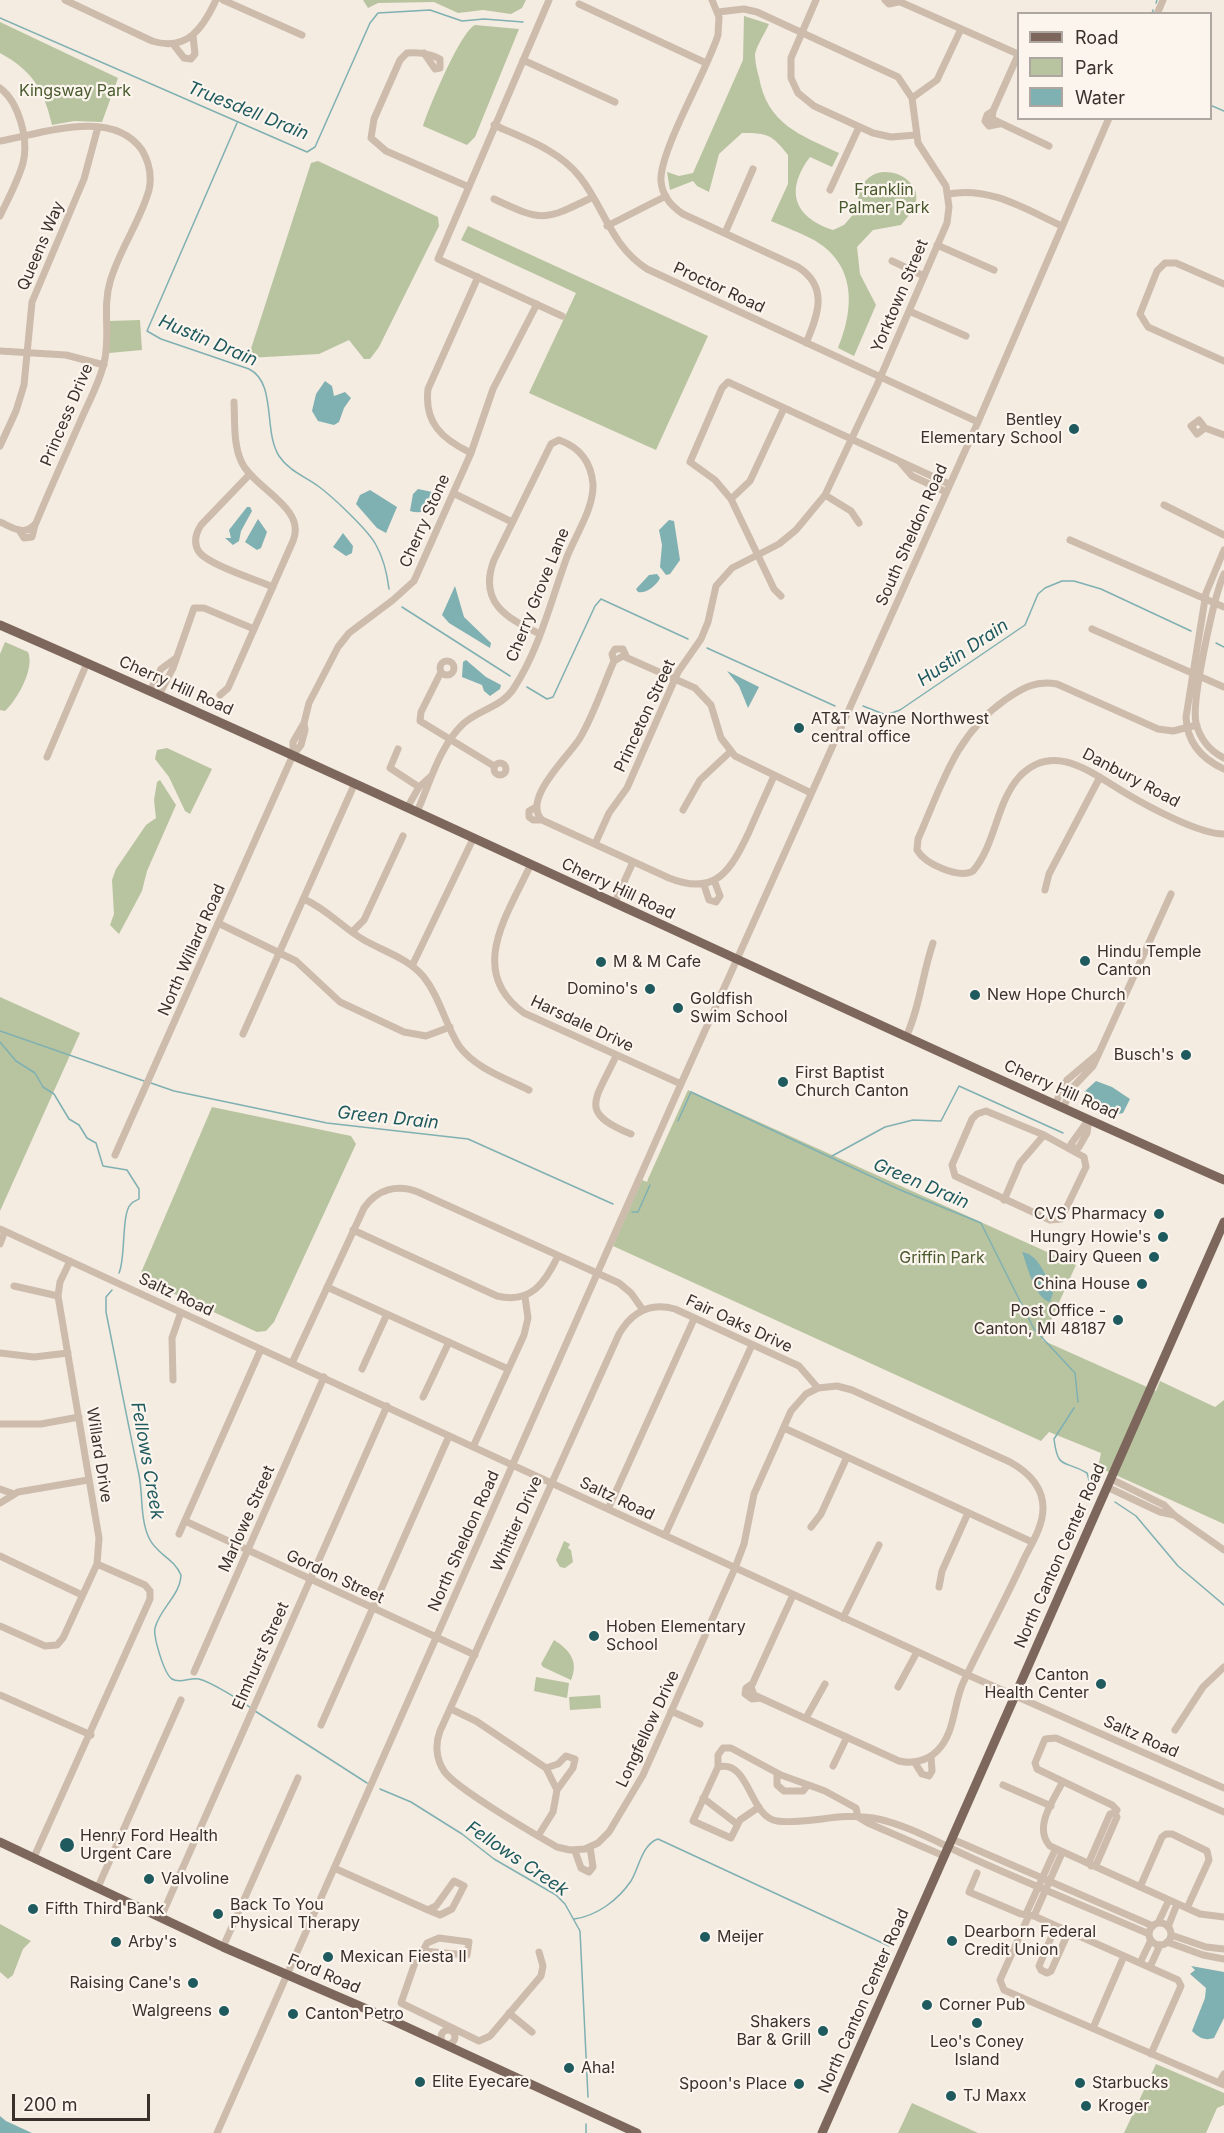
<!DOCTYPE html>
<style>
body{margin:0}
#map{position:relative;width:1224px;height:2133px;overflow:hidden;background:#f4ebe1;font-family:Inter,sans-serif}
canvas{display:block}
.legend{position:absolute;left:1017px;top:12px;width:195px;height:108px;box-sizing:border-box;background:#fbf5ee;border:2px solid #aea6a0;margin:0;padding:8px 10px;list-style:none;font-size:18px;color:#3b302b}
.legend li{display:flex;align-items:center;gap:12px;height:30px}
.legend b{width:30px;border:2px solid #aea6a0}
.scale{position:absolute;left:12px;top:2094px;width:138px;height:27px;box-sizing:border-box;border:3px solid #3b302b;border-top:0;padding-left:8px;font-size:18px;line-height:21px;white-space:nowrap;color:#3b302b;-webkit-text-stroke:4px #fbf5ee;paint-order:stroke}
</style>
<div id="map">
<canvas width="1224" height="2133"></canvas>
<ul class="legend">
<li><b style="height:8px;background:#7d675c"></b>Road</li>
<li><b style="height:16px;background:#b8c4a0"></b>Park</li>
<li><b style="height:16px;background:#7fb0b2"></b>Water</li>
</ul>
<div class="scale">200 m</div>
</div>
<script>
const ctx = document.querySelector('canvas').getContext('2d');
ctx.lineJoin = 'round';
function paint(path, color) { ctx.fillStyle = color; ctx.fill(path, 'evenodd'); }
function trace(path, color, width, dash) { ctx.strokeStyle = color; ctx.lineWidth = width; ctx.lineCap = dash ? 'butt' : 'round'; ctx.setLineDash(dash || []); ctx.stroke(path); }
function drawText(font, color, halo, rows, align = 'center') {
  ctx.font = font + ' Inter,sans-serif'; ctx.lineWidth = 4.5; ctx.setLineDash([]); ctx.textBaseline = 'middle'; ctx.strokeStyle = halo; ctx.fillStyle = color; for (const [text, x, y, turn = 0] of rows) {
    ctx.save(); ctx.translate(x, y); ctx.rotate((+turn || 0) * Math.PI / 180); ctx.textAlign = isNaN(turn) ? turn : align; if (halo) ctx.strokeText(text, 0, 0); ctx.fillText(text, 0, 0); ctx.restore();
  }
}
const green = new Path2D(`
 M363 0H526L522 8 511 14 483 10 458 13 434 2 378 3 368 8Z
 M744 16 769 24C765 33 757 45 755 54 755 61 757 71 759 77 767 124 800 135 839 153L832 167 810 157C785 190 793 217 833 230L844 225 857 210C857 150 922 172 916 201 914 210 907 218 901 225L873 230 857 247 860 274 876 305 854 356 838 348C854 309 857 265 814 240 801 233 785 227 771 221L788 184V155C772 135 769 133 742 133L719 154 709 192 697 186 693 181 670 190 667 172 679 176 693 173 743 60Z
 M0 22 118 78 102 122 74 121 52 125C44 90 33 71 0 53Z
 M475 25 519 29 475 137 467 145 423 126C429 108 460 32 475 25Z
 M318 161 438 217 439 226 379 347 370 359H364L349 340 319 354 248 358 311 163Z
 M468 226 708 336 656 450 529 393 576 293 461 240Z
 M140 320 142 350 109 353V321Z
 M5 642 28 652C35 669 17 700 5 711L0 710V654Z
 M167 748 212 769 190 814 185 811 169 777 155 759 157 750Z
 M160 780 176 805 147 871 142 891 119 934 110 925 114 914 112 880 116 869 146 825 156 818 154 800 157 782Z
 M0 997 80 1033 0 1211Z
 M688 1090 1076 1265 1042 1340 1156 1391 1160 1381 1215 1407 1224 1400V1524L1098 1467 1101 1453 1049 1432 1041 1441 613 1246 642 1180 647 1182 648 1179Z
 M212 1107 351 1136 356 1144 274 1322 266 1331 257 1332 144 1280 140 1275Z
 M564 1541 570 1544 568 1548 571 1550 573 1562 565 1568 560 1567 556 1560Z
 M554 1640C570 1650 579 1662 571 1680L543 1667 541 1664Z
 M536 1677 569 1683 567 1698 534 1691Z
 M600 1695 601 1708 570 1710 569 1697Z
 M0 1924 31 1941 23 1949 13 1975 8 1979 0 1972Z
 M1156 2064 1224 2093V2105L1217 2108 1206 2133H1124Z
 M912 2103 978 2133H898Z`);
const water = new Path2D(`
 M325 381 332 386 334 396 345 392 351 398 344 408 339 422 334 425 318 421 312 411 316 394Z
 M418 489 432 492 437 498C434 510 421 515 410 511L413 494Z
 M370 490 397 507 386 533 377 528 356 504 360 495Z
 M247 507H250L252 511 241 531 239 541 233 545 225 538H231L229 530Z
 M258 519 267 532 261 548 257 550 245 542Z
 M669 520 674 521 680 560 670 574 666 575 660 567 662 545 659 530Z
 M343 533 353 546 352 553 346 556 333 547Z
 M657 574 660 578C657 585 646 594 638 592L636 589 649 575Z
 M455 586 464 617 491 643 490 648 449 623 442 615Z
 M466 660 486 677 501 685 500 689 490 696 484 691 482 685 462 677 463 662Z
 M727 671 759 687 748 708 739 686Z
 M1096 1081 1112 1087 1130 1099 1123 1113 1119 1114 1084 1096V1092Z
 M1022 1252C1039 1254 1047 1278 1053 1293L1050 1302C1034 1298 1027 1264 1022 1252Z
 M1191 1966 1224 1972V2018L1214 2038C1205 2041 1199 2038 1192 2031L1205 1998 1206 1988 1190 1974 1195 1970Z
 M0 2116 6 2121 32 2133H0Z`);
const stream = new Path2D(`
 M1156 3 1157 0
 M1152 14 1153 10
 M0 18 307 152 315 147 370 23 378 13 430 10 462 21 484 19 523 22
 M1210 105 1224 111
 M237 123 147 331 161 339 249 369C277 383 263 431 279 456 289 471 304 476 318 486 332 496 369 531 376 545 384 559 387 573 389 589
 M402 607 510 676
 M1216 643 1224 647
 M707 648 835 706
 M527 687 547 699 553 697 595 606 601 599 688 639
 M863 706 886 715 900 710 1025 625 1038 594 1045 588 1062 581H1074L1101 589 1191 631
 M0 1031 144 1081
 M0 1042 16 1061 35 1073 43 1087 54 1094 69 1119 79 1125 87 1138 96 1143 103 1166 127 1170 139 1189V1199C136 1201 133 1201 131 1204 121 1213 126 1258 119 1273
 M151 1083 174 1091 327 1123 468 1139 613 1204
 M678 1121 691 1092 898 1189 981 1223 1034 1329 1075 1373 1078 1402
 M832 1156 885 1127 913 1120 941 1121 959 1086 1063 1133
 M632 1212H638L650 1185
 M112 1290 106 1297V1312C117 1366 127 1420 139 1475 143 1495 140 1519 149 1538 157 1555 173 1557 181 1575 180 1596 160 1608 155 1628 153 1636 164 1674 172 1679 180 1684 190 1677 199 1679 211 1682 240 1700 251 1708
 M1074 1408 1054 1439C1058 1471 1064 1459 1087 1473L1091 1487
 M1115 1502 1136 1516 1178 1566 1224 1605
 M255 1711 367 1783
 M380 1789 411 1802 462 1834 494 1859 556 1895 565 1904 580 1931 588 2097
 M574 1919C597 1916 618 1900 631 1881 639 1868 642 1844 658 1839L889 1946
 M586 2124V2133`);
const minor = new Path2D(`
 M65 0 152 41C187 52 203 28 216 0
 M223 0 302 35
 M549 0 438 259 562 316
 M712 0 719 17 718 35C708 69 659 151 661 181 662 196 671 206 683 214L798 267C829 287 818 315 806 343
 M816 0 791 58V78L798 93 814 106 873 133 891 137 916 135
 M885 0 889 4 898 2
 M896 0 1018 54
 M579 4 706 63
 M1157 14 1163 0
 M173 44 184 58 191 59 195 54 193 36
 M424 53 435 69 440 68V59C429 53 419 52 407 53L400 60 374 119 371 138 386 151 469 187
 M1018 55 993 111 992 119 1049 146
 M523 60 615 102
 M0 88C19 102 29 140 23 163 18 181 8 199 0 216
 M912 98 937 80 961 29
 M993 111 987 115 985 121 989 126 999 124
 M494 125C525 139 559 150 580 177 605 209 611 246 647 269L978 422
 M0 141C41 134 112 107 142 150 149 162 152 176 149 190 140 222 119 250 110 282 102 309 111 336 104 363 99 384 88 403 80 422 65 456 50 489 36 523 25 537 14 528 0 522
 M830 190 859 127
 M948 194C990 186 1025 209 1062 226
 M494 199C543 222 544 221 593 197
 M607 226 666 196
 M725 233 753 169
 M937 245 994 270
 M892 261 924 276
 M1224 284 1176 263H1165L1157 271 1140 314 1148 327 1224 361
 M909 311 966 336
 M0 351 66 355 104 365
 M1205 428 1197 434 1191 426 1199 420 1205 428 1224 435
 M0 446 16 411 24 385 32 302 84 179 98 127
 M471 453C442 439 424 423 428 389L478 277
 M249 475 201 525C196 533 193 543 199 552 209 565 257 580 273 587
 M946 492 912 476 899 461 949 484
 M453 493 512 522
 M825 495 851 511 859 523
 M731 499 750 481 784 408
 M1164 505 1224 535
 M19 530 24 538 32 537 35 525
 M1070 540 1224 607
 M1224 550 1206 593 1186 717C1187 742 1202 759 1224 769
 M1224 574C1214 596 1191 702 1196 723 1200 739 1210 751 1224 758
 M781 596 774 589 731 499 715 480 690 462 722 388 728 382 899 461
 M1092 629 1224 687
 M440 668a7 7 0 1 1 14 0a7 7 0 1 1-14 0Z
 M614 661 612 654 615 649H623L626 656
 M441 672 421 712 420 721 494 766
 M150 691 161 669 176 658
 M159 695 173 668 194 608H204L254 629
 M220 695 228 688 293 541C307 508 255 489 242 463 233 445 235 422 234 402
 M1197 725 1173 731 1158 729 1057 684C1036 680 1022 688 1005 700 955 735 942 785 918 839L917 850C925 864 959 879 973 871 996 844 996 802 1020 776 1055 740 1094 775 1127 794 1149 807 1199 834 1224 834
 M398 749 390 768 419 787
 M293 755V742L304 723
 M47 757 87 663
 M494 769a6 6 0 1 1 12 0a6 6 0 1 1-12 0Z
 M774 776C766 794 757 813 749 832 731 870 716 897 669 878L542 820C521 799 570 755 580 738 594 714 603 686 614 661L623 656 695 688 711 705 721 738 735 756 811 793
 M536 807 529 811V817L533 820H542
 M407 808 419 787 430 777
 M683 810 700 780 730 752
 M417 812C430 783 439 747 463 724 479 709 501 708 514 688 540 648 551 600 567 557 576 534 594 508 593 484 591 462 579 447 559 440L551 444 494 560C478 602 506 618 540 634
 M595 844 609 813 627 788 678 672 701 639 708 622 716 586 732 568 779 544 796 530 825 495 877 385 947 223 949 207 946 186 918 143 912 98 898 77 757 12 744 9 718 12
 M530 866C508 914 466 971 524 1013L681 1084
 M704 885 709 900 716 902 720 896 714 880
 M1045 890 1049 874 1100 777
 M304 899C328 910 343 928 364 940 385 952 407 958 423 976 440 997 445 1024 459 1046 475 1068 505 1078 529 1090
 M614 904 633 862
 M218 923 296 961 340 1002 404 1032 426 1036 450 1027
 M352 932 364 920 403 836
 M412 966 473 839
 M243 1034 355 783
 M906 1037C920 1007 922 975 933 943
 M1099 1053 1171 894
 M616 1056C596 1100 577 1112 631 1134
 M1055 1104 1067 1080 1099 1053 1093 1066 1072 1088 1063 1108
 M986 1111 1044 1135 1084 1157 1086 1167 1061 1219 1050 1220 955 1176 952 1165 972 1119 977 1114Z
 M1089 1119 1087 1133 1079 1147 1073 1150 1071 1144Z
 M115 1155 293 755 301 745 305 730 304 723 309 703 338 647 349 633 393 600 414 581 471 453 493 389 537 304
 M1004 1200 1020 1163 1044 1135
 M0 1229 968 1675 1224 1788
 M353 1230 497 1296C531 1304 545 1283 558 1256
 M0 1244 5 1231
 M14 1286 58 1296
 M327 1287 508 1369
 M0 1353 34 1357 68 1353
 M292 1363 364 1208C377 1189 397 1184 418 1192L619 1283 631 1293 643 1310
 M362 1369 387 1314
 M173 1380 172 1338 181 1312
 M423 1397 449 1342
 M0 1424H41L79 1417
 M784 1428 1032 1542
 M473 1447 524 1335 528 1318 525 1297
 M1111 1479 1164 1505 1174 1515 1224 1550
 M1107 1487 1160 1512 1174 1515
 M0 1489 14 1494
 M0 1503 18 1492 88 1480
 M608 1509 694 1319
 M185 1521 475 1655
 M811 1527 821 1514 847 1457
 M179 1534 261 1349
 M665 1535 752 1345
 M0 1556 82 1595
 M939 1587 942 1571 968 1513
 M793 1595 751 1687 754 1695 899 1761C912 1764 927 1761 937 1751 955 1734 953 1705 963 1683 982 1642 1005 1601 1024 1559 1032 1543 1043 1526 1043 1508 1043 1486 1028 1472 1010 1462L852 1390 837 1386 818 1388 799 1366 675 1309C650 1302 632 1312 619 1334L440 1731C435 1744 436 1759 444 1771 455 1788 536 1835 557 1847L570 1850 585 1849 598 1843 609 1832 643 1775 735 1568 744 1544 754 1494 791 1411 806 1394 818 1388
 M843 1618 879 1545
 M0 1626 45 1646 57 1645 63 1638 97 1564 99 1538 58 1296 60 1282 70 1261
 M194 1672 324 1377
 M753 1683 746 1688 745 1694 752 1699 760 1698
 M898 1687 917 1652
 M0 1695 91 1735
 M451 1709 476 1721 546 1768 558 1764 566 1756 575 1759 573 1768 557 1790 553 1812 538 1836
 M671 1711 700 1724
 M806 1718 825 1684
 M321 1725 449 1436
 M1175 1730 1203 1687 1224 1667
 M915 1763 922 1774 929 1776 932 1771 931 1756
 M833 1766 847 1737
 M718 1767C750 1759 749 1817 777 1821 806 1825 840 1812 873 1818 907 1824 942 1845 974 1859 1032 1885 1091 1909 1149 1934
 M546 1768 557 1790
 M777 1773V1785L784 1791H803L807 1786
 M1062 1783C1053 1801 1033 1828 1050 1846L1200 1914 1224 1917
 M1003 1785 1051 1806
 M703 1798 737 1824
 M759 1807 740 1820 731 1838 693 1821 718 1767V1755L723 1748H731L781 1775 825 1791 856 1808 858 1817 868 1823 944 1856
 M1115 1813 1117 1810 1112 1805 1037 1769 1035 1763 1045 1739 1056 1738 1224 1812
 M1115 1813 1117 1817 1096 1865 1091 1866 1089 1862 1110 1814Z
 M952 1839 1153 1926
 M575 1851 581 1868 589 1872 593 1867 590 1847
 M34 1857 150 1599V1591L145 1585 97 1564
 M334 1868 428 1910
 M977 1873 969 1892 1021 1914 1034 1916 1178 1980 1181 1986 1151 2054
 M454 1881 464 1886 452 1909 440 1915 428 1910 436 1906Z
 M98 1887 181 1700
 M1140 1887 1162 1837 1166 1834H1172L1207 1851 1209 1860 1187 1908
 M1026 1914 1055 1850
 M1029 1915 1000 1980 1004 1990 1224 2085
 M1034 1916 1062 1853
 M161 1917 387 1406
 M1158 1923 1169 1900
 M1149 1934a11 11 0 1 1 22 0a11 11 0 1 1-22 0Z
 M1056 1926 1039 1966 1041 1970 1047 1973 1051 1971 1069 1931
 M1168 1927 1177 1904
 M1171 1935 1206 1947 1224 1949
 M439 1938 469 1942 467 1955 423 1951 427 1943Z
 M1167 1942 1203 1955 1224 1959
 M223 1947 298 1778
 M423 1951 417 1957 401 2003 479 2041 490 2036 541 1976 543 1966 539 1952
 M1140 1963 1151 1940
 M1150 1967 1160 1945
 M509 2013 532 2032
 M1093 2028 1124 1956
 M441 2037a7 7 0 1 1 14 0a7 7 0 1 1-14 0Z
 M1219 2083 1224 2074
 M217 2133 681 1084 978 422 1109 118`);
const major = new Path2D(`
 M0 625C411 804 814 999 1224 1180
 M0 1842 223 1947 385 2017 637 2133
 M822 2133 1224 1222`);
const markers = [
 [1074,429,6,"#1f5a5e"],
 [799,728,6,"#1f5a5e"],
 [1085,961,6,"#1f5a5e"],
 [601,962,6,"#1f5a5e"],
 [650,989,6,"#1f5a5e"],
 [975,995,6,"#1f5a5e"],
 [678,1008,6,"#1f5a5e"],
 [1186,1055,6,"#1f5a5e"],
 [783,1082,6,"#1f5a5e"],
 [1159,1214,6,"#1f5a5e"],
 [1163,1237,6,"#1f5a5e"],
 [1154,1257,6,"#1f5a5e"],
 [1142,1284,6,"#1f5a5e"],
 [1118,1320,6,"#1f5a5e"],
 [594,1636,6,"#1f5a5e"],
 [1101,1684,6,"#1f5a5e"],
 [67,1845,8,"#1f5a5e"],
 [149,1879,6,"#1f5a5e"],
 [33,1909,6,"#1f5a5e"],
 [218,1914,6,"#1f5a5e"],
 [705,1937,6,"#1f5a5e"],
 [952,1941,6,"#1f5a5e"],
 [116,1942,6,"#1f5a5e"],
 [328,1957,6,"#1f5a5e"],
 [193,1983,6,"#1f5a5e"],
 [927,2005,6,"#1f5a5e"],
 [224,2011,6,"#1f5a5e"],
 [293,2014,6,"#1f5a5e"],
 [977,2023,6,"#1f5a5e"],
 [823,2031,6,"#1f5a5e"],
 [569,2068,6,"#1f5a5e"],
 [420,2082,6,"#1f5a5e"],
 [1080,2083,6,"#1f5a5e"],
 [799,2084,6,"#1f5a5e"],
 [951,2096,6,"#1f5a5e"],
 [1086,2106,6,"#1f5a5e"]
];
const parkNames = [
 ["Kingsway Park",75,91],
 ["Franklin",884,190],
 ["Palmer Park",884,208],
 ["Griffin Park",942,1258]
];
const streetNames = [
 ["Queens Way",41,246,-67],
 ["Proctor Road",719,288,25],
 ["Yorktown Street",900,296,-67],
 ["Princess Drive",67,415,-67],
 ["Cherry Stone",425,521,-66],
 ["South Sheldon Road",912,535,-66],
 ["Cherry Grove Lane",538,595,-68],
 ["Cherry Hill Road",176,686,24],
 ["Princeton Street",645,716,-65],
 ["Danbury Road",1131,778,28],
 ["Cherry Hill Road",618,889,25],
 ["North Willard Road",192,950,-66],
 ["Harsdale Drive",582,1024,25],
 ["Cherry Hill Road",1061,1090,24],
 ["Saltz Road",176,1295,25],
 ["Fair Oaks Drive",739,1324,25],
 ["Willard Drive",99,1455,81],
 ["Saltz Road",617,1499,25],
 ["Marlowe Street",247,1519,-66],
 ["Whittier Drive",517,1524,-66],
 ["North Sheldon Road",464,1541,-66],
 ["North Canton Center Road",1060,1556,-66],
 ["Gordon Street",335,1577,25],
 ["Elmhurst Street",261,1656,-66],
 ["Longfellow Drive",648,1729,-65],
 ["Saltz Road",1141,1737,24],
 ["Ford Road",324,1974,23],
 ["North Canton Center Road",864,2001,-66]
];
const poiNames = [
 ["Bentley",1062,420,"right"],
 ["Elementary School",1062,438,"right"],
 ["AT&T Wayne Northwest",811,719],
 ["central office",811,737],
 ["Hindu Temple",1097,952],
 ["Canton",1097,970],
 ["M & M Cafe",613,962],
 ["Domino's",638,989,"right"],
 ["New Hope Church",987,995],
 ["Goldfish",690,999],
 ["Swim School",690,1017],
 ["Busch's",1174,1055,"right"],
 ["First Baptist",795,1073],
 ["Church Canton",795,1091],
 ["CVS Pharmacy",1147,1214,"right"],
 ["Hungry Howie's",1151,1237,"right"],
 ["Dairy Queen",1142,1257,"right"],
 ["China House",1130,1284,"right"],
 ["Post Office -",1106,1311,"right"],
 ["Canton, MI 48187",1106,1329,"right"],
 ["Hoben Elementary",606,1627],
 ["School",606,1645],
 ["Canton",1089,1675,"right"],
 ["Health Center",1089,1693,"right"],
 ["Henry Ford Health",80,1836],
 ["Urgent Care",80,1854],
 ["Valvoline",161,1879],
 ["Back To You",230,1905],
 ["Physical Therapy",230,1923],
 ["Fifth Third Bank",45,1909],
 ["Dearborn Federal",964,1932],
 ["Credit Union",964,1950],
 ["Meijer",717,1937],
 ["Arby's",128,1942],
 ["Mexican Fiesta II",340,1957],
 ["Raising Cane's",181,1983,"right"],
 ["Corner Pub",939,2005],
 ["Walgreens",212,2011,"right"],
 ["Canton Petro",305,2014],
 ["Shakers",811,2022,"right"],
 ["Bar & Grill",811,2040,"right"],
 ["Leo's Coney",977,2042,"center"],
 ["Island",977,2060,"center"],
 ["Aha!",581,2068],
 ["Elite Eyecare",432,2082],
 ["Starbucks",1092,2083],
 ["Spoon's Place",787,2084,"right"],
 ["TJ Maxx",963,2096],
 ["Kroger",1098,2106]
];
const waterNames = [
 ["Truesdell Drain",248,111,22],
 ["Hustin Drain",208,341,23],
 ["Hustin Drain",963,653,-34],
 ["Green Drain",388,1118,6],
 ["Green Drain",921,1184,23],
 ["Fellows Creek",147,1461,80],
 ["Fellows Creek",517,1859,34]
];
paint(green, '#b8c4a0');
paint(water, '#7fb0b2');
trace(stream, '#7fb0b2', 1.5);
trace(minor, '#cdbbac', 7);
trace(major, '#7d675c', 9);
for (const [x, y, r, color] of markers) { const dot = new Path2D(); dot.arc(x, y, r, 0, 2 * Math.PI); ctx.fillStyle = color; ctx.fill(dot); trace(dot, '#fbf5ee', 2); }
drawText('16px', '#4a5a2e', '#fbf5ee', parkNames);
drawText('16px', '#3b302b', '#fbf5ee', streetNames);
drawText('16px', '#3b302b', '#fbf5ee', poiNames, 'left');
drawText('italic 18px', '#1f5a5e', '#fbf5ee', waterNames);
</script>
